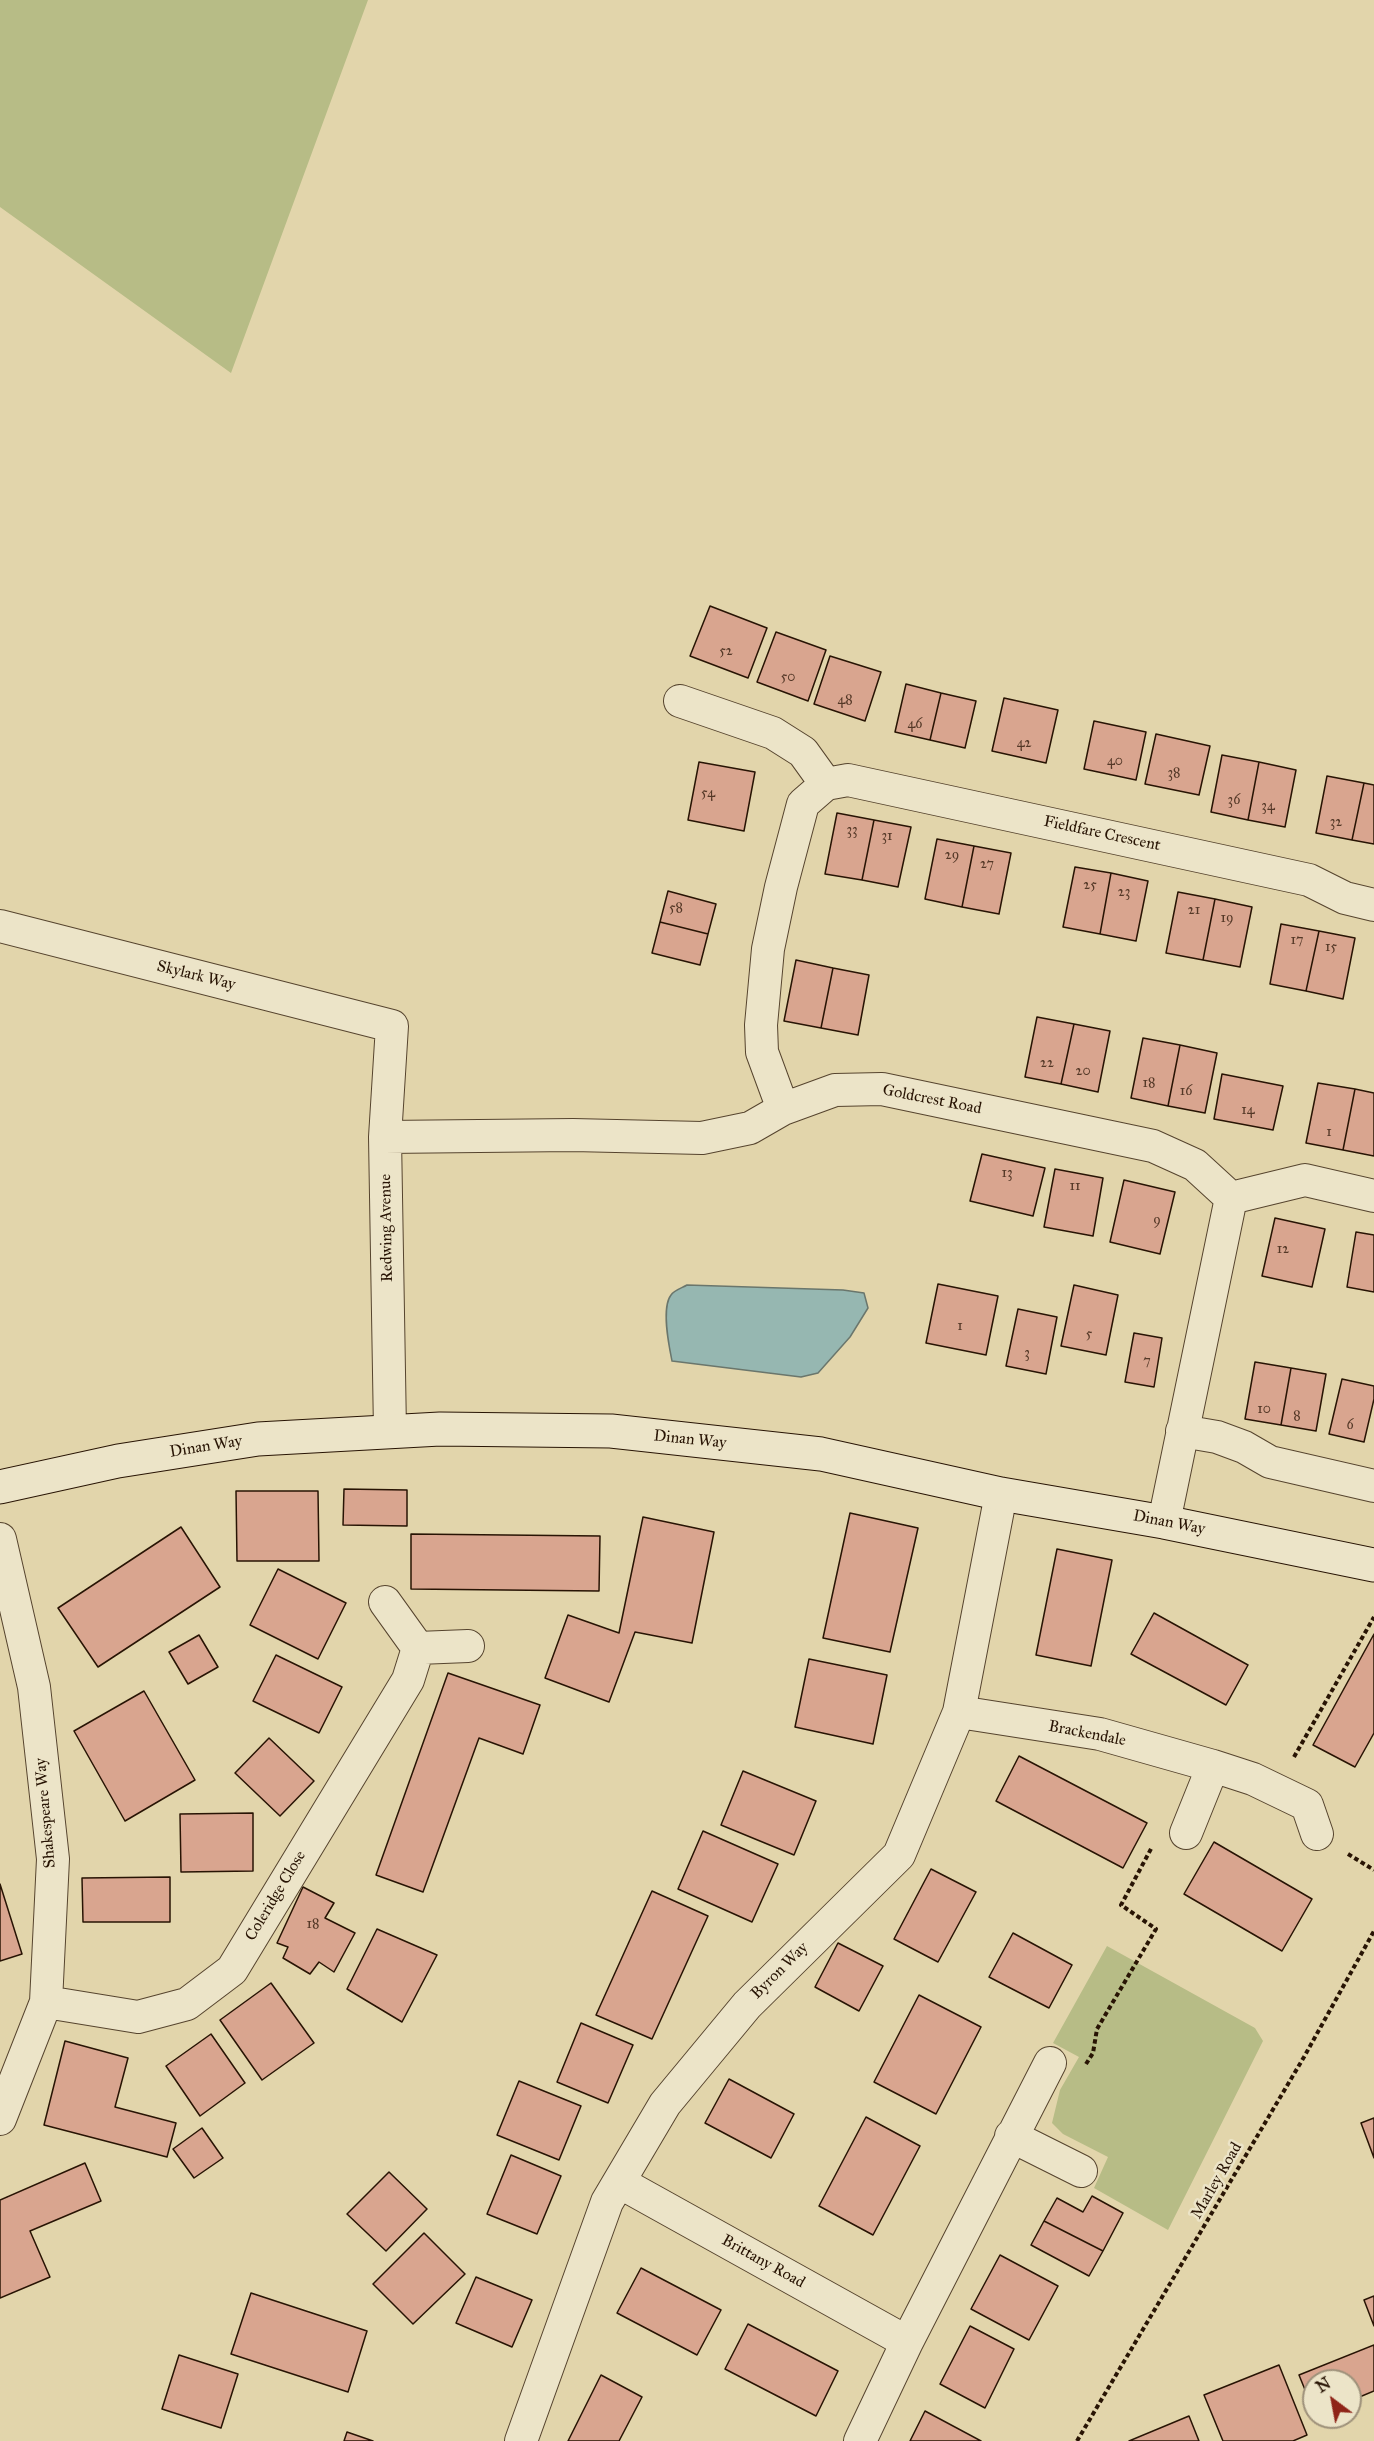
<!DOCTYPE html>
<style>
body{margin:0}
#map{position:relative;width:1374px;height:2441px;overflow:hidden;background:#e2d5ab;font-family:"IM FELL Great Primer",serif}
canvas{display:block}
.north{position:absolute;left:1302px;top:2369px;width:60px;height:60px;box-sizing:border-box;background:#ece4c8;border:2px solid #9e917a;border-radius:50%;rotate:328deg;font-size:16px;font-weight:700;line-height:24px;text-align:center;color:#281404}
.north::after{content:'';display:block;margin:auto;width:21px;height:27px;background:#8f2418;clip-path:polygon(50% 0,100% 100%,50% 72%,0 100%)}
</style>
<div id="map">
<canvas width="1374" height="2441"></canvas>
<div class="north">N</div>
</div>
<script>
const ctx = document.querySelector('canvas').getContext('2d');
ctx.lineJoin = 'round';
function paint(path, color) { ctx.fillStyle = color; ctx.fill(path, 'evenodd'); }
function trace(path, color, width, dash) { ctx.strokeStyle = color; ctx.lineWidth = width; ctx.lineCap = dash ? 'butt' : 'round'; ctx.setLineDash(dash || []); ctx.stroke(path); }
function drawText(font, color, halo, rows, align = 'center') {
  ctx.font = font + ' "IM FELL Great Primer",serif'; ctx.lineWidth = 5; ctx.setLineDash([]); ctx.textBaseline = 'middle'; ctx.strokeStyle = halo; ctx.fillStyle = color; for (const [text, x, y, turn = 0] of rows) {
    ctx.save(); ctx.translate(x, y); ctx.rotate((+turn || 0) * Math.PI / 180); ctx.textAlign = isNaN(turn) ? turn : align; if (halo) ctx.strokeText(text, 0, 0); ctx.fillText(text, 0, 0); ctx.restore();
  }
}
const green = new Path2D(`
 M0 0H368L231 373 0 207Z
 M1107 1946 1255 2028 1263 2041 1168 2230 1094 2188 1108 2157 1063 2134 1052 2123 1060 2090 1079 2057 1053 2043Z`);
const water = new Path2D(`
 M687 1285 843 1290 864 1293 868 1308 850 1337 818 1373 801 1377 672 1361C669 1346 661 1308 671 1295 674 1290 682 1288 687 1285Z`);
const building = new Path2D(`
 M710 606 767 628 748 678 690 656Z
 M776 632 826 650 808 701 757 682Z
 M830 656 881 672 865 721 814 704Z
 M906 684 941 693 930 740 895 732Z
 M941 693 976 701 965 748 930 740Z
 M1004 698 1058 710 1046 763 992 751Z
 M1094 721 1146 732 1136 780 1084 769Z
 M1156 734 1210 746 1199 795 1145 784Z
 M1222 755 1259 762 1248 820 1211 812Z
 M699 762 755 772 744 831 688 820Z
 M1259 762 1296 770 1285 827 1248 820Z
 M1327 776 1364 783 1352 840 1316 833Z
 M1364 783 1374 785V844L1352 840Z
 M837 813 874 820 862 880 825 874Z
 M874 820 911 827 898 887 862 880Z
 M937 839 974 846 962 907 925 899Z
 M974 846 1011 853 999 914 962 907Z
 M1075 867 1111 873 1100 934 1063 927Z
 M1111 873 1148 881 1136 941 1100 934Z
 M668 891 716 904 708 934 660 922Z
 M1178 892 1215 899 1203 960 1166 953Z
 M1215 899 1252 907 1240 967 1203 960Z
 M660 922 708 934 700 965 652 953Z
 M1281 924 1319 931 1306 991 1270 984Z
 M1319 931 1355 938 1343 999 1306 991Z
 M796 960 833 968 821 1028 784 1021Z
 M833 968 869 975 858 1035 821 1028Z
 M1037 1017 1074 1024 1061 1084 1025 1077Z
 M1074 1024 1110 1031 1098 1092 1061 1084Z
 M1143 1038 1180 1045 1168 1106 1131 1098Z
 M1180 1045 1217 1053 1205 1113 1168 1106Z
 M1222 1074 1283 1086 1273 1130 1214 1119Z
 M1318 1083 1355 1089 1343 1150 1306 1143Z
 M1355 1089 1374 1093V1156L1343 1150Z
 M982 1154 1045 1168 1033 1216 970 1201Z
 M1055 1169 1103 1178 1093 1236 1044 1227Z
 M1124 1180 1175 1192 1160 1254 1110 1242Z
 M1275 1218 1325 1229 1312 1287 1262 1276Z
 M1356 1232 1374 1235V1292L1347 1287Z
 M938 1284 998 1296 986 1355 926 1343Z
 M1074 1285 1118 1295 1106 1355 1061 1346Z
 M1018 1309 1057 1317 1046 1374 1006 1366Z
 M1134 1333 1162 1338 1154 1387 1125 1382Z
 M1255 1362 1291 1368 1281 1425 1245 1419Z
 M1291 1368 1326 1374 1316 1431 1281 1425Z
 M1342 1379 1374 1386V1399L1364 1442 1329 1434Z
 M344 1489 407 1490V1526L343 1525Z
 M236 1491H318L319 1561H237Z
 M850 1513 918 1528 890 1652 823 1638Z
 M643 1517 714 1532 692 1643 635 1632 609 1702 545 1678 568 1615 619 1633Z
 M181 1527 220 1587 98 1667 58 1608Z
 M411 1534 600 1536 599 1591 411 1589Z
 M1057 1549 1112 1560 1091 1666 1036 1655Z
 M278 1569 346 1603 318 1659 250 1625Z
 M1154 1613 1248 1665 1226 1705 1131 1654Z
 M1374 1634V1733L1355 1767 1313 1745Z
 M199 1635 218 1667 188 1684 169 1652Z
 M276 1655 342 1687 319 1733 253 1701Z
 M809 1659 887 1675 873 1744 795 1727Z
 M448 1673 540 1705 523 1754 479 1738 423 1892 376 1875Z
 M144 1691 195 1780 125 1821 74 1731Z
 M269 1738 314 1781 280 1816 235 1773Z
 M1019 1756 1147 1823 1123 1868 996 1801Z
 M743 1771 816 1801 794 1855 721 1825Z
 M253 1813V1871L181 1872 180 1814Z
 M703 1831 778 1864 752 1922 678 1889Z
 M1214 1842 1312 1899 1282 1951 1184 1894Z
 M931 1869 976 1892 938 1962 894 1939Z
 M170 1877V1922H83L82 1878Z
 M0 1884 22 1954 0 1961Z
 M303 1887 334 1903 325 1918 355 1933 334 1972 319 1962 310 1974 283 1958 288 1947 277 1943Z
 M652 1891 708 1916 652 2039 596 2015Z
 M377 1929 437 1955 402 2022 347 1989Z
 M1013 1933 1072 1965 1049 2008 989 1977Z
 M838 1943 883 1966 859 2011 815 1987Z
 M271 1983 314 2043 262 2080 220 2020Z
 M919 1995 981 2027 936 2114 874 2082Z
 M581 2023 633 2045 608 2103 557 2082Z
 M211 2034 245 2083 200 2116 166 2066Z
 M65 2041 128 2058 115 2107 176 2123 167 2157 44 2125Z
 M729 2079 794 2114 771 2158 705 2123Z
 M519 2081 581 2106 559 2160 497 2135Z
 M866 2117 920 2146 873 2235 819 2206Z
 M1374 2118V2158L1361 2123Z
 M202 2128 223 2158 194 2178 173 2149Z
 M511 2155 561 2176 537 2234 487 2214Z
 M85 2163 101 2201 30 2231 50 2277 0 2298V2200Z
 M389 2172 427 2209 386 2251 347 2214Z
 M1092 2196 1123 2213 1103 2251 1044 2221 1057 2198 1083 2212Z
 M1044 2221 1103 2251 1089 2276 1031 2245Z
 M424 2233 465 2274 413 2324 373 2284Z
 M1000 2255 1058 2286 1029 2340 971 2309Z
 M641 2268 721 2310 697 2355 617 2313Z
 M476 2277 532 2300 512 2347 456 2323Z
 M251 2293 367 2331 348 2392 231 2354Z
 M1374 2296V2326L1364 2300Z
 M748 2324 838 2371 816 2416 725 2369Z
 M970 2326 1014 2349 985 2408 940 2384Z
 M1374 2345V2391L1350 2401V2381H1314V2412L1299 2375Z
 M179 2355 238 2374 221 2428 162 2409Z
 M1279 2365 1307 2435 1293 2441H1223L1204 2395Z
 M601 2375 642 2397 619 2441H568Z
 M925 2411 981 2441H910Z
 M1189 2416 1199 2441H1129Z
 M347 2432 373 2441H344Z`);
const path = new Path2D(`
 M1294 1757 1374 1617
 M1348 1854 1374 1870
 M1086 2064 1093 2053 1097 2029 1156 1929 1121 1905 1152 1847
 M1077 2441 1304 2057 1374 1931`);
const street = new Path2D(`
 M680 701 773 733 803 752 826 784
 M0 926 392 1026 385 1137 390 1431
 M783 1109 762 1052 761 1025 768 949 781 887 803 804 826 784 848 780 1309 880 1345 898 1374 905
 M385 1137 573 1135 702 1138 750 1128 783 1109 835 1090 882 1089 1153 1146 1195 1165 1231 1198 1164 1522
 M1231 1198 1305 1180 1374 1196
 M1182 1431 1217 1437 1244 1447 1270 1462 1374 1486
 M0 1539 34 1687 53 1859 46 2002 0 2119
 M385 1602 418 1648 468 1646
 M959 1712 1100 1734 1213 1766 1253 1779 1307 1805 1317 1834
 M1186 1833 1213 1766
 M46 2002 138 2017 187 2004 232 1970 408 1680 418 1648
 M1011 2136 1081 2171
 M619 2182 907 2342
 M521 2441 607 2202 665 2104 747 2005 899 1855 959 1712 1001 1494
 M860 2441 907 2342 1050 2063`);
const secondary = new Path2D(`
 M0 1487 118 1461 258 1439 440 1429 611 1431 821 1454 1001 1494 1164 1522 1374 1565`);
const numberNames = [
 ["52",726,652],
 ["50",788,678],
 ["48",845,701],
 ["46",915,725],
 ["42",1024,744],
 ["40",1115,762],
 ["38",1174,774],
 ["54",708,794],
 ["36",1234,801],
 ["34",1268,807],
 ["32",1336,823],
 ["33",852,831],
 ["31",887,837],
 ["29",952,856],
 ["27",987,865],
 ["25",1090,886],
 ["23",1124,893],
 ["58",676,909],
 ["21",1194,911],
 ["19",1227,919],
 ["17",1297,941],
 ["15",1331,948],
 ["22",1047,1064],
 ["20",1083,1072],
 ["18",1149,1084],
 ["16",1186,1092],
 ["14",1248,1111],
 ["1",1329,1133],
 ["13",1007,1174],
 ["11",1075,1187],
 ["9",1157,1221],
 ["12",1283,1250],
 ["1",960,1327],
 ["5",1089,1335],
 ["3",1027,1354],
 ["7",1147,1362],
 ["10",1264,1410],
 ["8",1297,1417],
 ["6",1350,1426],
 ["18",313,1925]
];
const streetNames = [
 ["Fieldfare Crescent",1102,834,12],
 ["Skylark Way",196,976,14],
 ["Goldcrest Road",932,1100,11],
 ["Redwing Avenue",387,1228,-91],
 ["Dinan Way",690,1440,6],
 ["Dinan Way",206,1447,-9],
 ["Dinan Way",1169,1523,11],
 ["Brackendale",1087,1734,11],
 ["Shakespeare Way",46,1813,-95],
 ["Coleridge Close",276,1896,-59],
 ["Byron Way",780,1971,-45],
 ["Marley Road",1217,2181,-60],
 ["Brittany Road",763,2262,29]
];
paint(green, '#b7bc86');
paint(water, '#96b7b1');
trace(water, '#6a766c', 1.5);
paint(building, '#d9a58f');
trace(building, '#281404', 1.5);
trace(street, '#56442e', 34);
trace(secondary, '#281404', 35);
trace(path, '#281404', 4, [4.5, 3]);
trace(street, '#ece4c8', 32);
trace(secondary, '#ece4c8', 33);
drawText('14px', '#543827', null, numberNames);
drawText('16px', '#281404', '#ece4c8', streetNames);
</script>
